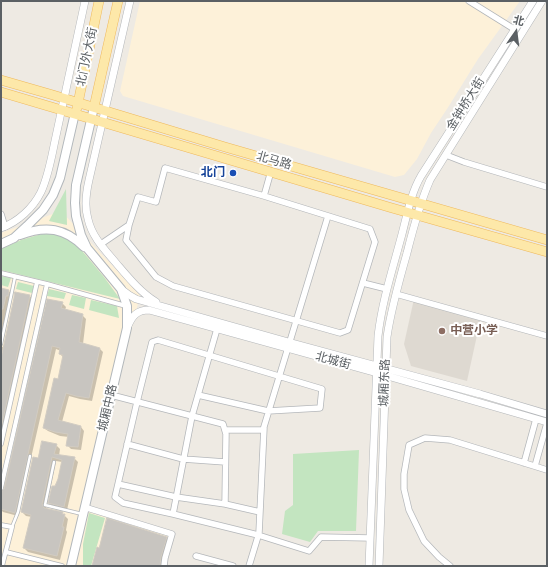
<!DOCTYPE html>
<meta charset="utf-8">
<style>
body{margin:0}
#map{position:relative;width:548px;height:567px;overflow:hidden;background:#eeeae3;font-family:"Space Grotesk","Noto Sans SC",sans-serif}
canvas{display:block}
.frame{position:absolute;inset:0;border:2px solid #5b6064;pointer-events:none}
.north{position:absolute;left:496px;top:12px;width:40px;height:40px;-webkit-text-stroke:3px #fff;paint-order:stroke;rotate:14deg;font-size:11px;font-weight:700;line-height:16px;text-align:center;color:#5b6064}
.north::after{content:'';display:block;margin:auto;width:14px;height:18px;background:#5b6064;clip-path:polygon(50% 0,100% 100%,50% 72%,0 100%)}
</style>
<div id="map">
<canvas width="548" height="567"></canvas>
<div class="frame"></div>
<div class="north">北</div>
</div>
<script>
const ctx = document.querySelector('canvas').getContext('2d');
ctx.lineJoin = 'round';
function paint(path, color) { ctx.fillStyle = color; ctx.fill(path, 'evenodd'); }
function trace(path, color, width, dash) { ctx.strokeStyle = color; ctx.lineWidth = width; ctx.lineCap = dash ? 'butt' : 'round'; ctx.setLineDash(dash || []); ctx.stroke(path); }
function drawText(font, color, halo, rows, align = 'center') {
  ctx.font = font + ' "Space Grotesk","Noto Sans SC",sans-serif'; ctx.lineWidth = 4; ctx.setLineDash([]); ctx.textBaseline = 'middle'; ctx.strokeStyle = halo; ctx.fillStyle = color; for (const [text, x, y, turn = 0] of rows) {
    ctx.save(); ctx.translate(x, y); ctx.rotate((+turn || 0) * Math.PI / 180); ctx.textAlign = isNaN(turn) ? turn : align; if (halo) ctx.strokeText(text, 0, 0); ctx.fillText(text, 0, 0); ctx.restore();
  }
}
const commercial = new Path2D(`
 M140 1H520L478 59 447 109 431 133 417 159 404 175 395 177 123 96 120 91Z
 M61 211 140 295 88 510 172 535 164 566H1V233Z`);
const education = new Path2D(`
 M414 299 481 317 467 381 411 366 404 344Z`);
const green = new Path2D(`
 M66 189 67 225 49 221Z
 M45 233 55 234 67 238 78 246 104 277 120 299 1 270V249L21 240Z
 M1 276 11 278 8 287 1 285Z
 M18 282 34 286 32 293 16 289Z
 M49 289 66 293 64 299 47 296Z
 M72 295 86 298 84 309 69 305Z
 M91 300 117 306 119 318 89 310Z
 M359 450 356 531H318L310 542 282 534 285 511 293 505V454Z
 M89 513 105 518 91 566H83V544Z`);
const shadow = new Path2D(`
 M1 289 9 291 12 295 1 348 5 345 16 293 30 296 33 300 1 445V362L4 351 1 350Z
 M62 303 66 307 65 310 82 315 86 319 83 344 99 348 103 352 92 401 80 399 69 396 62 422 81 427 84 431 81 450 71 449 67 445 69 437 60 436 48 431 44 428 59 380 63 357 60 354 61 351 56 349 31 458 38 459 56 445 60 449 59 456 74 458 78 462 67 510 53 506 49 503 56 487 62 462 56 461 46 509 62 513 68 519 66 530 67 532 60 560 28 552 24 548 32 517 26 516 22 512 33 458H31L18 516 3 512 1 510V501L5 489Z
 M166 538 170 541 164 566H93Z`);
const building = new Path2D(`
 M1 288 9 290 8 296H6L3 309H1Z
 M15 292 30 295 2 424H1V358L14 298V297Z
 M47 299 63 302 61 308 83 314 79 342 100 348 89 398 76 396 66 393 58 420 81 426 78 447 66 446 68 434 55 432 43 428 54 378 58 379 63 355 59 354 60 348 52 346 15 513 1 509V496L2 491 4 489Z
 M42 441 57 444 54 454 75 457 64 507 48 503 52 486H55L58 479 62 460 52 457 42 504 44 508 63 512 62 514H65L62 527H64L57 556 23 548 31 515 21 512 33 457 38 458Z
 M107 518 167 537 161 557 160 566H92L97 547 99 548Z`);
const service = new Path2D(`
 M1 344 15 277
 M54 462 45 505 82 514
 M12 527 18 512 30 456`);
const pedestrian = new Path2D(`
 M1 273 47 284 126 306
 M1 444 37 282
 M1 488 47 284
 M1 525 12 527 2 566
 M6 552 62 566`);
const minor = new Path2D(`
 M469 1 514 29
 M446 155 464 162 547 187
 M264 196 271 171
 M1 214 5 227
 M101 244 129 225 138 197 156 202 165 168 264 196 370 229 375 242 348 330 340 333 173 286 156 277 126 240 129 225
 M363 283 387 289
 M396 294 547 336
 M111 395 223 424 226 434 225 504
 M198 395 268 411 320 408 322 389 158 340 152 342 137 402 115 497 123 503 173 514 258 535 309 551 321 537 370 538
 M225 430H263L328 216
 M127 444 183 459 225 462
 M524 463 536 419
 M535 466 547 423
 M118 484 176 497 225 504 260 512
 M84 507 172 534 165 558 164 566
 M173 514 192 416 217 329
 M196 556 233 566
 M249 566 259 533 264 428
 M450 566 439 557 424 541 409 510 404 489V474L409 445 425 438 450 440 547 470`);
const tertiary = new Path2D(`
 M130 1 89 180C86 193 84 206 88 219 92 237 105 250 116 263 128 277 140 292 156 302
 M1 228C18 222 33 208 41 192 49 175 52 154 56 136 66 91 75 46 85 1
 M121 289 129 295 136 299 292 343 480 394 547 414
 M128 326C132 316 137 310 149 310L377 373 547 422
 M369 566 378 336C382 301 393 268 402 234 407 215 411 193 421 176L533 1
 M379 566 387 337C391 309 399 281 407 253 413 229 420 203 430 180L542 1`);
const secondary = new Path2D(`
 M20 235C46 225 65 228 84 247
 M1 244 14 238 27 226 43 210 53 195 60 178 75 113
 M71 566 127 328V306L121 289 87 248 81 235 76 216 75 203 76 185 94 107`);
const primary = new Path2D(`
 M1 80 53 95 225 147 547 240
 M1 92 392 208 547 252
 M94 107 118 1
 M77 108 99 1`);
const markers = [
 [233,173,4,"#1a4fb4"],
 [442,331,4,"#8d6e63"]
];
const streetNames = [
 ["北门外大街",87,57,-78],
 ["金钟桥大街",466,104,-58],
 ["北马路",274,161,16],
 ["北城街",333,361,15],
 ["城厢东路",385,383,-88],
 ["城厢中路",108,408,-77]
];
const transitNames = [
 ["北门",225,173]
];
const educationNames = [
 ["中营小学",450,331]
];
paint(commercial, '#fdf1d9');
paint(education, '#ded9d1');
paint(green, '#c3e5c0');
paint(shadow, '#0003');
paint(building, '#c8c5c0');
trace(building, '#d2ccc2', 1);
trace(service, '#b4b7ba', 4);
trace(pedestrian, '#b4b7ba', 5.5);
trace(minor, '#b4b7ba', 7);
trace(tertiary, '#b4b7ba', 8);
trace(secondary, '#b2b7bb', 10);
trace(primary, '#eeb85c', 10);
trace(service, '#fff', 2.5);
trace(pedestrian, '#fff', 4);
trace(minor, '#fff', 5.5);
trace(tertiary, '#fff', 7);
trace(secondary, '#fff', 8);
trace(primary, '#fde8a9', 9);
for (const [x, y, r, color] of markers) { const dot = new Path2D(); dot.arc(x, y, r, 0, 2 * Math.PI); ctx.fillStyle = color; ctx.fill(dot); trace(dot, '#fff', 1.5); }
drawText('12px', '#5b6064', '#fff', streetNames);
drawText('bold 12px', '#164399', '#fff', transitNames, 'right');
drawText('bold 12px', '#785e54', '#fff', educationNames, 'left');
</script>
